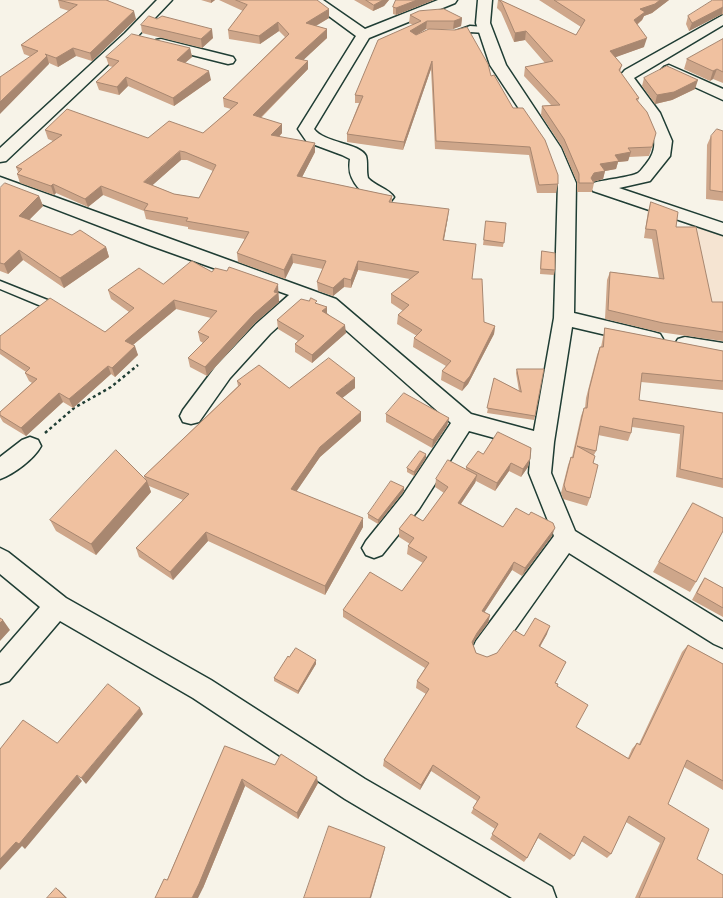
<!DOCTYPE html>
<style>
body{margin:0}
canvas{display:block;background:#f7f3e8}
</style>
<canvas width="723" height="898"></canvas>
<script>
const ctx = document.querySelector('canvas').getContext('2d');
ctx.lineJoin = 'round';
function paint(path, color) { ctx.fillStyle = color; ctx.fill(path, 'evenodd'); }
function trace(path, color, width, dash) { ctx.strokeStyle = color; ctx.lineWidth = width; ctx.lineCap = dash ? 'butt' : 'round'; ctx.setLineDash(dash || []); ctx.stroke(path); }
const built = new Path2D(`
 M696 225 723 234V346L697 341 679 230Z`);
const path = new Path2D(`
 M45 433 74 408 111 387 138 365`);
const service = new Path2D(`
 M470 26 485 27 489 30 485 33 470 32 452 37 448 34Z
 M0 281 50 301 52 304 46 308 0 289Z`);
const minor = new Path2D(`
 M307 0H323L365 29 438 0H457L455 3 369 38 314 129C324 143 360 143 366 156 368 162 366 171 368 178 375 186 388 188 394 197L391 201C377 205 358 192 352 178 349 172 349 166 350 159L342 155 307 142 298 129 356 36Z
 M478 0H492L490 23 506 65 561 148 576 183 574 313 653 332 660 334 663 339 660 344 653 346 572 327 554 442 551 473 575 531 723 622V648L714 644 569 553 494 659 485 662 476 659 472 650 476 641 554 536 529 473 531 448 469 431 419 509 382 555 374 558 366 555 362 548 366 541 403 495 451 423 322 309 305 302 270 334 230 378 199 422 191 424 183 422 180 416 183 410 216 366 256 324 289 295 149 245 0 188V177L336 299 471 414 534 431 554 318 558 183 545 148 490 65 476 23Z
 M723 15V25L634 78 660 113 672 141 670 156 650 181 619 188 723 223V235L593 191 590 187 593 183C603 180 631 177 638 173 641 171 644 166 646 164 672 134 631 104 618 78L625 70Z
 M161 39 233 57 235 60 233 63 228 64 156 46 154 43 156 40Z
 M669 65 723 89V100L664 73 661 70 664 67Z
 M685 337 723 343V359L678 349 675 344 678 339Z
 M30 437 38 440 41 446C34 459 14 474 0 479V457L22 440Z
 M0 548 8 552 66 598 211 680 365 779 552 887 556 898H512L345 799 193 698 60 621 9 681 0 684V653L40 607 0 574Z`);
const tertiary = new Path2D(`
 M157 0H172L135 39 6 161 0 162V148L125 33Z`);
const wall = new Path2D(`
 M58 0H109L108 1 136 19 92 61 76 56 58 67 49 63V64L24 54 21 45 69 11 60 8Z
 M201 0H215L211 3Z
 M219 0H317L329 18 316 26 327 29V38L303 60 308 61V69L261 118 282 124V133L279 137 315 152 302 177 392 196V203L448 217 444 240 472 279 484 322 495 326 494 334 468 384 462 391 441 380 442 371 446 366 413 347 414 338 417 336 397 324 398 315 403 311 391 303V294L410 279 358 270 351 288 344 287 333 296 318 291 317 282 323 269 293 263 285 279 238 262 237 253 245 239 188 229V227L146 219 144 211 103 195 88 207 56 193 54 195 20 183 17 174 18 172 16 167 53 141 48 139 45 130 148 138 203 133 231 109 224 107 223 98 285 37 279 31 260 44 229 39 228 30 243 11ZM181 160H187L213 171 199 198 174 194 152 185Z
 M354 0H389L384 6 373 11Z
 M396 0H434L396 15 393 14V7Z
 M498 0H500L576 35 581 27 539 0H669L652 13 644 16 642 20 637 25 644 47 615 57 622 65 620 72 639 98 638 101 652 147 649 156 629 157 628 161 618 162 616 169 605 171 603 179 593 182 594 183 592 192H577V182L562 147 541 115 542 106 551 105 524 76 525 67 545 63 525 40 514 42 501 12 497 8Z
 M723 0V15L722 14 689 31 686 24 688 16Z
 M410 15 462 18 461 26 453 29H426L416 35 491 76 513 108 558 184 556 193H537L529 155 435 149 431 69 403 150 347 142V134L359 103H355V95L413 25 409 23Z
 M141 25 213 38 202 48 142 33Z
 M723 39V83L713 79 710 81 684 69 687 59Z
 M190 48 192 57 185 63 211 80 174 106 128 86 119 95 99 90 96 82 113 67 109 66 106 57Z
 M644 78 695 89 672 100 655 104 642 86Z
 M723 131V201L706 199 707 145 711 136Z
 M0 188 39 196 43 206 29 220 106 247 109 257 64 288 23 260 8 274 0 271Z
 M651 202 676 227 712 302H723V341L659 332 605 319 607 280 610 272 659 278 652 239 644 238 648 211Z
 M486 221 506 223 503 247 483 245Z
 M542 251 555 270 554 275 540 274 541 256Z
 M212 272 279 293 278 294 279 302 255 323 207 376 190 367 188 358 203 343 200 341 198 332 211 318 176 309 133 345 138 355 115 377 111 374 73 408 63 402 26 436 3 422 0 417V412L32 383 29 381 25 373 26 372 0 354V336L105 332 129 312 111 299 108 290 163 284Z
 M318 304 346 333 312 363 295 352V344L298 341 278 329 277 320Z
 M605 328 723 351V390L641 382 639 400 723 413V488L676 477 680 434 632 427 631 433 628 441 598 435 596 451 594 455 590 498 587 506 563 499 561 493 568 465 571 457H572L581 416 584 408H585L586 398 597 355 600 347H601L603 337Z
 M517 369 535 416 534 420 487 413 494 378 519 391 516 373Z
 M237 381 289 388H355L342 398 361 421 320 457 296 491 363 527 325 595 208 541 173 580 139 557 136 548 183 500 149 486 151 492 96 555 56 531 50 520 145 479 144 476 238 386Z
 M386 414 449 418 447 426 432 448 386 422Z
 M483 454 530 459 528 467 521 477 509 471 495 491 476 481 475 483 461 504 503 527 552 536 522 576 512 570 484 612 490 615 488 623 475 640 473 644 476 653 487 657 497 653 524 636 547 634 540 647 566 662 555 683 576 727 628 758 632 749 637 743 639 744 682 652 688 645 723 664V790L684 767 668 804 697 859 723 898H635L660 843 626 822 611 854 607 858 581 841 574 856 570 860 538 838 527 858 524 862 490 839 495 829 471 813 477 801 431 771 420 790 383 766 384 760 426 694 416 688 417 681 425 668 343 617V610L402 591 423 563 407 554 408 546 410 544 399 537V529L423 521 444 493 435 487 436 479 466 469V467Z
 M426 458 414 476 407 472V468Z
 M404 487V491L378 524 368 518V514Z
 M693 503 696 582 690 592 653 572Z
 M705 578 723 588V617L692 600 700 585Z
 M289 657 316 664 298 694 274 681V678Z
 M225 746 318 783 298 819 245 786 203 888 167 880Z`);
const shadedWall = new Path2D(`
 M211 0H215L211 3Z
 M383 0H389L384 6 373 11 374 5Z
 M417 0H434L396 15V8Z
 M660 0H669L652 13 644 16 642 20 631 29 634 20 640 9Z
 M723 7 722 14 689 31 692 23Z
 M329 9V18L307 31 306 23Z
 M134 11 136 19 92 61 90 53Z
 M462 18 461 26 453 29 454 21Z
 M427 21 426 29 410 39V31Z
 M278 22 279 31 260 44 259 36Z
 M212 29 213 38 202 48 201 39Z
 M327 29V38L296 67 295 58Z
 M526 31 525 40 514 42 515 33Z
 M647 38 644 47 608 60 610 51Z
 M73 48 76 56 58 67 56 58Z
 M190 48 192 57 179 68 177 60Z
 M47 56 49 64 0 114V102Z
 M308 61V69L254 124 253 115Z
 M432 61 431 69 403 150 404 142Z
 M717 69 713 79 710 81 713 71Z
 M209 71 211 80 174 106 173 98Z
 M126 77 128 86 119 95 117 87Z
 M698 80 695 89 672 100 655 104 657 95Z
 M282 124V133L272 144 271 135Z
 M315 143V152L298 185 297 176Z
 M180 151 181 160 146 191 144 182Z
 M631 152 628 161 618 162 616 169 605 171 603 179 592 182 591 178 600 164 615 155Z
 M53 184 56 193 54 195 51 186Z
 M101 186 103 195 88 207 85 199Z
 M39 196 43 206 23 226 19 216Z
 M449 209 448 217 442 249 443 240Z
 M106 247 109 257 64 288 60 278Z
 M19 250 23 260 8 274 4 264Z
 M292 254 293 263 285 279 284 270Z
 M358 261V270L351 288V280Z
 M344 278V287L333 296V288Z
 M278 284 279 302 255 323 207 376 205 367 274 292Z
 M174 300 176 309 128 349 125 341Z
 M327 307V315L322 311Z
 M345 325 346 333 312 363V355Z
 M495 326 494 334 468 384 462 391 464 383Z
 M135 346 138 355 115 377 112 368Z
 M108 366 111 374 73 408 69 399Z
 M355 378V388L336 403V393Z
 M59 393 63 402 26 436 21 428Z
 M361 412V421L320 457 292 498 291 489 320 447Z
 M449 418 447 426 432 448 433 440Z
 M426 454V458L414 476V472Z
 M530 459 528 467 521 477 523 469Z
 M511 463 509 471 495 491 497 483Z
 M477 475 475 483 456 511 458 503Z
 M147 481 151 492 96 555 91 544Z
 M404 487V491L378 524V520Z
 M363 518V527L325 595V586Z
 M555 528 552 536 522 576 525 568Z
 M206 532 208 541 173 580 170 572Z
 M514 562 512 570 480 619 482 611Z
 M490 615 488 623 475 640 471 649 472 642 477 633Z
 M3 620 10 630 0 641V623Z
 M550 626 547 634 536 653 539 646Z
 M316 660V664L298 694V691Z
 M140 708 143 714 86 784 81 778Z
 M433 765 431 771 420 790 421 785Z
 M77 775 82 781 25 849 22 846 0 870V859Z
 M317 777 318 783 298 819 297 813Z
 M242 779 245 786 203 888 198 898H192Z
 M385 847 384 852 371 898H370Z
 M56 888 59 890 67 898H66Z`);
const building = new Path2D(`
 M59 0H106L134 11 90 53 73 48 56 58 45 54 47 56 0 102V77L38 51 21 45 77 5Z
 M236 0H317L329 9 306 23 327 29 295 58 308 61 253 115 282 124 271 135 315 143 297 176 392 196 389 202 449 209 443 240 476 244 472 279H482L484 322 495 326 470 376 464 383 442 371 451 361 414 338 422 330 398 315 409 305 391 294 419 272 358 261 351 280 344 278 333 288 317 282 326 261 292 254 284 270 237 253 249 232 186 221 188 218 144 210 148 204 101 186 85 199 53 184 51 186 17 174 22 169 16 167 62 135 45 130 67 109 148 138 169 121 203 133 238 103 223 98 289 34 278 22 259 36 228 30 247 5ZM180 151 185 152 216 165 199 198 174 194 144 182Z
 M366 0H383L374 5Z
 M396 0H417L396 8 393 7Z
 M499 0H500L576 35 585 20 554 0H660L655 4 640 9 645 12 634 20 647 38 610 51 622 65 619 70 639 98 636 99 647 112 656 133 652 147 628 148 631 152 615 155 619 161 600 164 605 171 594 173 591 178 594 183H579V174L564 139 542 106 560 105 525 67 553 61 526 31 515 33 502 3Z
 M713 0H723V7L692 23 688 16Z
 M444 9 462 18 454 21H427L410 31 416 35 429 29 455 30 467 27 488 64 491 76 494 75 513 108H523L545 140 558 175V184L539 185 530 147 436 141 432 61 404 142 347 134 363 96 355 95 378 40 421 21 410 15 419 11Z
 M149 16 157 19 162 16 212 29 201 39 141 25Z
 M132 34 190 48 177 60 209 71 173 98 126 77 117 87 96 82 119 61 106 57Z
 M723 39V72L717 69 713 71 687 59Z
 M667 66 698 80 674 92 657 95 644 78Z
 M717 129 723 131V192L710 190 711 136Z
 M5 183 39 196 19 216 72 235 80 230 106 247 60 278 19 250 4 264 0 263V188Z
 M651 202 678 212 676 227H696L712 302H723V332L663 323 608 310 610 272 664 279 656 230 646 229Z
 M486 221 506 223 504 243 484 240Z
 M542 251 555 253V270L541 269Z
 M192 261 212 272 215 268 227 271 229 267 278 284 274 292 278 293 254 314 205 367 188 358 209 337 198 332 217 311 174 300 125 341 135 346 112 368 108 366 69 399 59 393 21 428 0 415V412L37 379 25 373 30 368 0 349V336L50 298 105 332 134 308 108 290 139 268 163 284Z
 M311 298 317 301 315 303 327 307 322 311 345 325 312 355 295 344 304 336 277 320 301 299 309 301Z
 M605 328 723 351V381L642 373 639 400 723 413V479L680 469 684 426 633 418 631 433 600 426 596 451 577 446 595 456 593 463 598 465 590 498 566 491 564 485 571 457 573 458 584 408H587L589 390 600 347H603Z
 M329 358 355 378 336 393 361 412 320 447 291 489 363 518 325 586 206 532 170 572 136 548 189 494 144 476 241 384 237 381 259 365 289 388Z
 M517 369H544L535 416 487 408 494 378 521 392Z
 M404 393 449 418 433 440 386 414Z
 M498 432 531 448 530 459 523 469 511 463 497 483 466 467 478 451 483 454Z
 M116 450 147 481 91 544 50 520Z
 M420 451 426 454 414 472 407 468Z
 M448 460 477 475 458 503 503 527 516 508 529 515 531 512 553 523 555 528 525 568 514 562 482 611 490 615 477 633 472 642 476 653 487 657 497 653 514 630 524 636 535 618 550 626 539 646 566 662 555 683 558 684 557 686 588 705 576 727 629 759 637 743 640 745 688 645 723 664V781L687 760 668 804 709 829 697 859 723 875V898H639L665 838 629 816 611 854 584 836 574 856 540 833 527 858 492 834 498 824 473 808 480 797 433 765 421 785 384 760 429 689 417 681 429 663 343 610 370 572 402 591 427 557 408 546 414 538 399 529 411 514 423 521 448 487 436 479Z
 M391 481 404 487 378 520 368 514Z
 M693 503 723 518V531L696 582 659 562Z
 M705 578 723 588V608L697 593Z
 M0 618 3 620 0 623Z
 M296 648 316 660 298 691 274 678 288 656 289 657Z
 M108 684 140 708 81 778 77 775 19 844 16 842 0 859V749L23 720 57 743Z
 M225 746 275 765 281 754 317 777 297 813 242 779 199 884 192 898H155L164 879 167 880Z
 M329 826 385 847 370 898H304Z
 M56 888 66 898H47Z`);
paint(built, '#f5e4d2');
trace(service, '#1f3d34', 3);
trace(minor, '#1f3d34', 3);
trace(tertiary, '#1f3d34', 3);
trace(path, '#1f3d34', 2.5, [3, 3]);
paint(service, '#f7f3e8');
paint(minor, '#f7f3e8');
paint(tertiary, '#f7f3e8');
paint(wall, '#cea68a');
paint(shadedWall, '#a88770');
paint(building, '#f0c1a0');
trace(building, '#a88770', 1);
</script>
